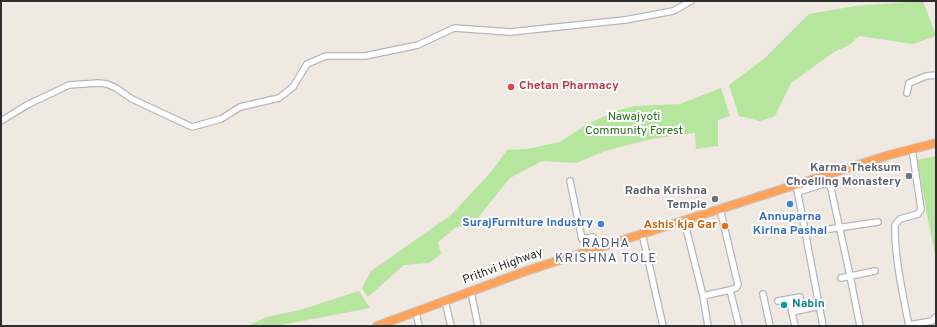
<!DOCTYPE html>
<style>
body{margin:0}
#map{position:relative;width:937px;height:327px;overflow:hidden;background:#efe9e1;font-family:Overpass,sans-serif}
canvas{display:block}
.frame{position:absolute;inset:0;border:2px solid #2e2e2e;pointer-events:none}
</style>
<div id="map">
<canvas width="937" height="327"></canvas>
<div class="frame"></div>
</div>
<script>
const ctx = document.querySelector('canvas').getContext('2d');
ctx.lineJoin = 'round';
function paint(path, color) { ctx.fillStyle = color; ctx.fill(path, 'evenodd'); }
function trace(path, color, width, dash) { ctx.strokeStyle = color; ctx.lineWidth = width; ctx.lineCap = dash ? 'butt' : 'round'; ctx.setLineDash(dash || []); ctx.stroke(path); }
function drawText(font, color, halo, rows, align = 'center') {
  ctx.font = font + ' Overpass,sans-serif'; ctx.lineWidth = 4; ctx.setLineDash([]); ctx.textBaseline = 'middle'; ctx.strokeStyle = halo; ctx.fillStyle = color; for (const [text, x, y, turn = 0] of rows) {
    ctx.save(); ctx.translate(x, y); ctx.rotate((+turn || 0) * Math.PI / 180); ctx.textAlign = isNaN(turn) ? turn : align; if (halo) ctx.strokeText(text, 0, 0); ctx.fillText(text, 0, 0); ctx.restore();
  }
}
const green = new Path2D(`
 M923 1 936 36 913 44 859 36 849 45 834 52 791 83 775 116 760 121 739 116 729 85 764 59 809 14 855 6Z
 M721 88 730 116 718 120V146L696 149 695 133 651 139 605 151 576 163 542 161 510 178 472 225 456 227 438 242 441 254 429 263 404 265 368 297 362 288 371 271 451 215 492 171 507 150 527 149 560 142 588 124 615 111 635 106 680 104Z
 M936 156V258L927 215 917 160Z
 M359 291 370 308 276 326H248L266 317 300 310Z`);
const minor = new Path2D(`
 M907 93 909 83 926 76 936 75
 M1 121 27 105 69 85 98 83 107 84 116 88 132 99 192 127 221 119 240 107 279 98 293 87 307 64 326 56H365L418 45 454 28 510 32 625 20 673 11 691 1
 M570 181 582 239 593 237 598 247
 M797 189 823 326
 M798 192 827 183 830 184 850 276 860 326
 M720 209 738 285 736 288 730 290
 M684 220 703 296
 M830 229 878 222
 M642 233 663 326
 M841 278 875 271
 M471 292 478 326
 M763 294 770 326
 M789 299 795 326
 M445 301 451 326
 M778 301 800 297
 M416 312 419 326
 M792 312 820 306
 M909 325 932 321 936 317
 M708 326 703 296 730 290 739 326
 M909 326C903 295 894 255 895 225L900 219 918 214 921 209 912 149`);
const highway = new Path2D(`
 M377 326 529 270 889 155 936 143`);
const markers = [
 [511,87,4,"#e0444e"],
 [909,176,4,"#6b7280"],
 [715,199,4,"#6b7280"],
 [790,204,4,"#3f7fe0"],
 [601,224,4,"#3f7fe0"],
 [725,226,4,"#e8710a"],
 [784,305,4,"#0f9aa8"]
];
const healthNames = [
 ["Chetan Pharmacy",519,87]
];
const parkNames = [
 ["Nawajyoti",634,118],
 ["Community Forest",634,132]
];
const worshipNames = [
 ["Karma Theksum",901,169],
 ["Choelling Monastery",901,183],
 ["Radha Krishna",707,192],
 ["Temple",707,206]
];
const shopNames = [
 ["Annuparna",790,218],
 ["Kirina Pashal",790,232],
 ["SurajFurniture Industry",593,224,"right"]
];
const foodNames = [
 ["Ashis kja Gar",717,226]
];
const streetNames = [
 ["Prithvi Highway",503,267,-20]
];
const cultureNames = [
 ["Nabin",792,305]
];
const neighbourhoodNames = [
 ["RADHA",606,244],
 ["KRISHNA TOLE",606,259]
];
paint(green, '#b6e59e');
trace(minor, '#b4b7c1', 8);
trace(highway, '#c9c9c9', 10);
trace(minor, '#fff', 5.5);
trace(highway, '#ffa35c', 8);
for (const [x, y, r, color] of markers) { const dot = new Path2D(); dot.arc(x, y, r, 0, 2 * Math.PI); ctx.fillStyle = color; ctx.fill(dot); trace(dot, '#fff', 1.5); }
drawText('bold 12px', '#be3a42', '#fff', healthNames, 'left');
drawText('12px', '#2c6e1b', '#fff', parkNames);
drawText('bold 12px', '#5b616d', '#fff', worshipNames, 'right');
drawText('bold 12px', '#366cbe', '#fff', shopNames);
drawText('bold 12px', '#c56008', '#fff', foodNames, 'right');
drawText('12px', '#2e2e2e', '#fff', streetNames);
drawText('bold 12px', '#0d838f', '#fff', cultureNames, 'left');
ctx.letterSpacing = '1px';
drawText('13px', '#4d5680', '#fff', neighbourhoodNames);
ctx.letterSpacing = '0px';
</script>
